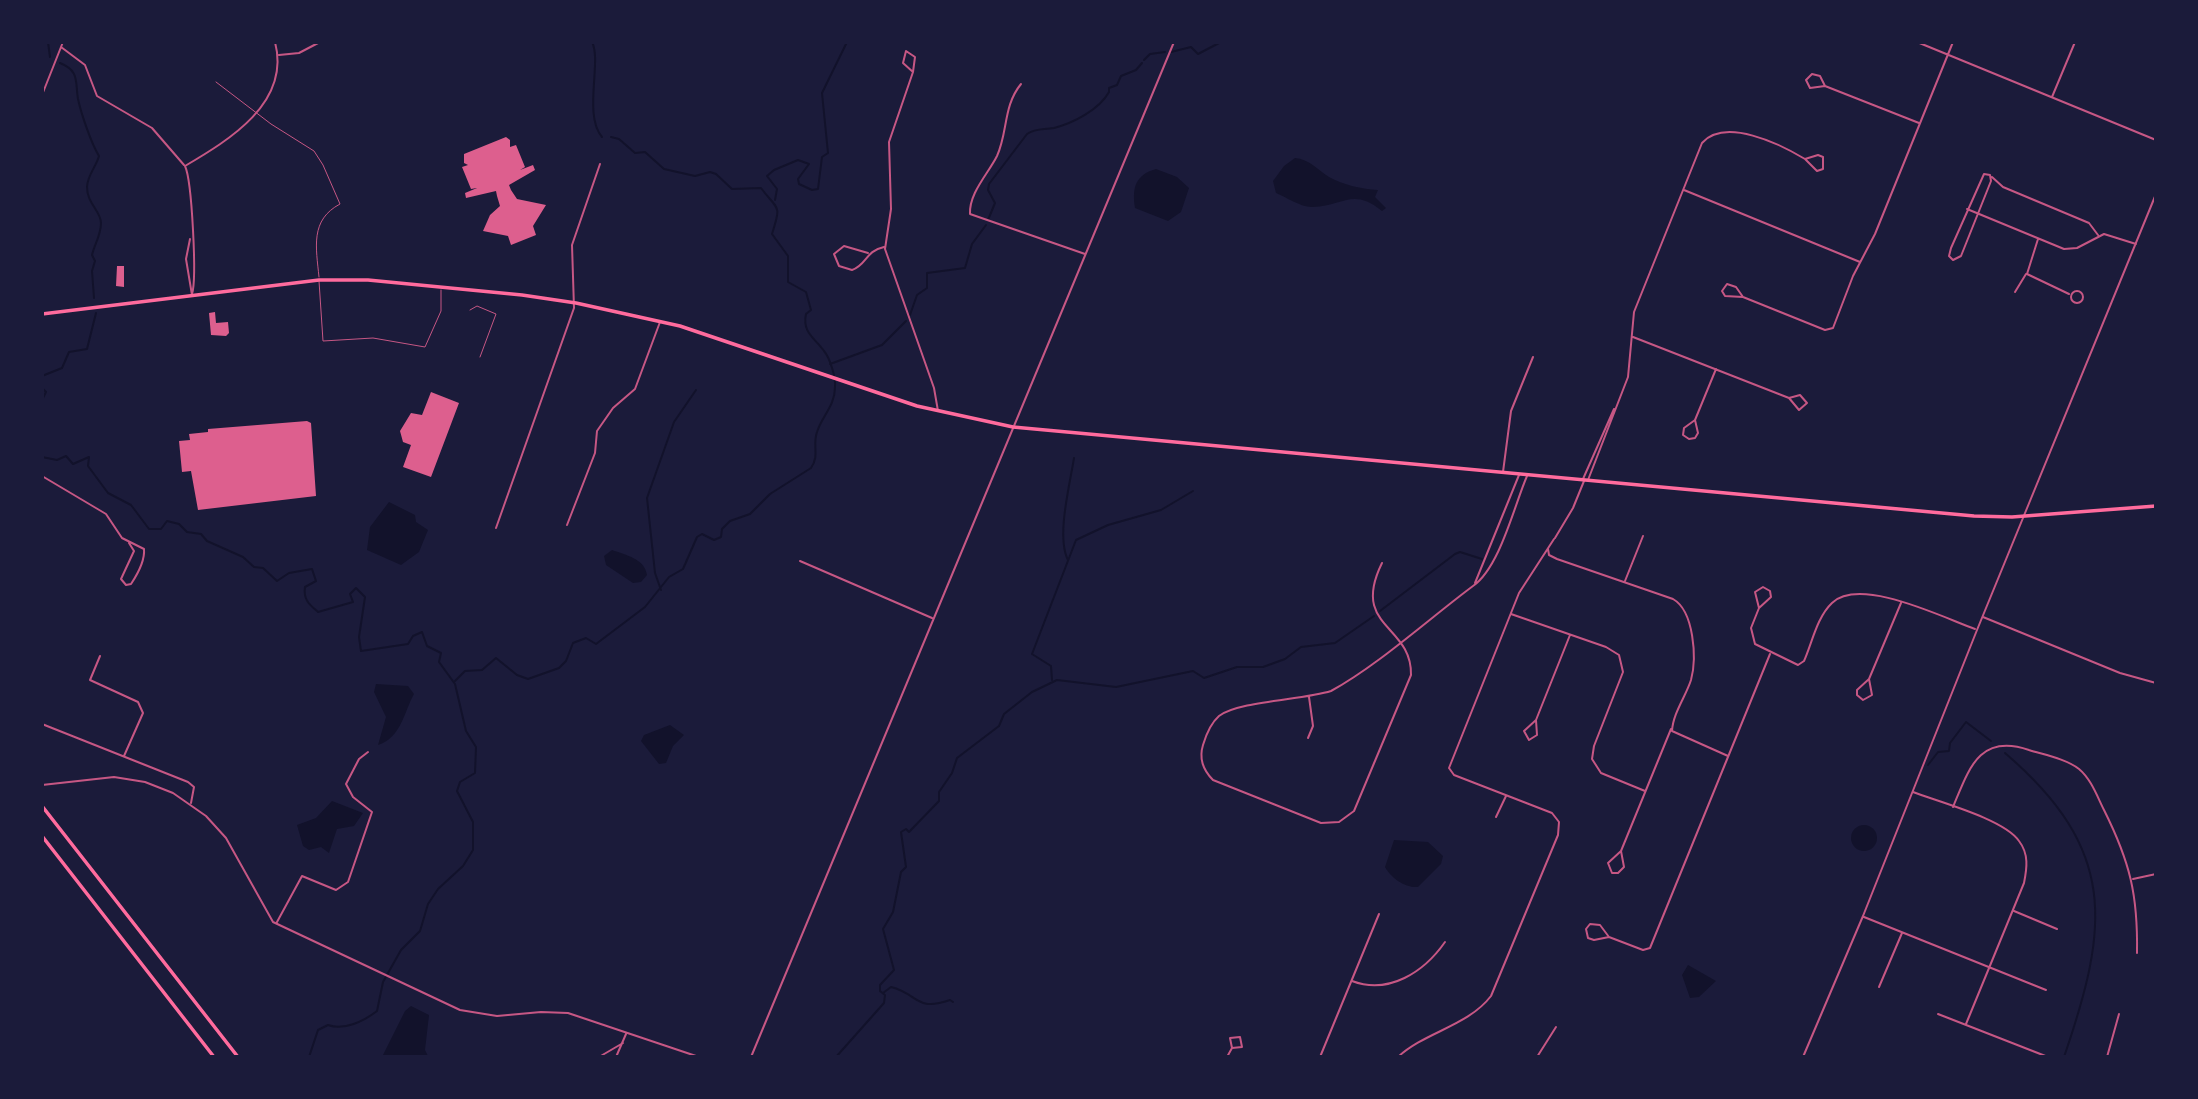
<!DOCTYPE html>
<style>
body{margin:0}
#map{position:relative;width:2198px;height:1099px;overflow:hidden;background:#1b1b3a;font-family:Roboto,sans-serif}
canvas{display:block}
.frame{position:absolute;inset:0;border:44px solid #1b1b3a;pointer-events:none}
</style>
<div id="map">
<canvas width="2198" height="1099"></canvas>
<div class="frame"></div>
</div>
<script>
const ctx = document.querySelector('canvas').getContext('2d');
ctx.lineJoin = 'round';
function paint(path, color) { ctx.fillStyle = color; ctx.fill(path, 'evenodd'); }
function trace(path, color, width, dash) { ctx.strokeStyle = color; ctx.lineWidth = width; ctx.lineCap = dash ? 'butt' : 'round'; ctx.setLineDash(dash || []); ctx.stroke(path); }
const water = new Path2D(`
 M1295 158C1309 159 1318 170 1329 177 1343 185 1362 189 1378 190L1375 197 1386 208 1382 211C1353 187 1343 206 1313 207 1302 208 1286 197 1276 193L1273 181 1284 166Z
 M1156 169 1177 177 1189 188 1181 212 1168 221 1135 208C1132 188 1135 175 1156 169Z
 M389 502 415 515 416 522 428 530 419 552 401 565 367 550 370 527Z
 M612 550C626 555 645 559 647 575L641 582 633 583 606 565 604 556Z
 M376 684 408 686 414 694C404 712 401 738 378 745L386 717 374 692Z
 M670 725 684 735 673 746 666 763 659 764 641 741 644 735Z
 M332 801 363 813 354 826 337 829 329 853 321 847 309 850 303 846 297 825 316 818Z
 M1851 838a13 13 0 1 1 26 0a13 13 0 1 1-26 0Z
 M1394 840 1428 842 1443 856 1441 864 1418 887C1405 888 1391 878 1385 867Z
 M1688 965 1716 981 1699 997 1690 998 1682 975Z
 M411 1006 429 1015 425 1050 428 1056 382 1057 405 1011Z`);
const stream = new Path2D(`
 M48 42 50 57
 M592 42C602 61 583 115 602 137
 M1171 52 1191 47 1198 54 1221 42
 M1144 60 1150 54 1165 52
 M60 63C80 71 75 82 78 99 81 113 91 143 99 156 96 167 87 176 87 187 87 204 101 211 101 223 101 235 95 243 92 255L95 261 92 271 94 298
 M775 200 777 189 767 176 774 170 798 160 809 164 798 179 799 184 812 190 818 189 822 157 828 153 822 93 847 42
 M988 220 995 203 988 190 989 184 1027 134C1036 128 1043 130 1054 128 1073 123 1099 110 1109 92V88L1117 85 1121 76 1136 70 1142 63
 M910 315 917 295 927 288V273L965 268 972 244 986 225
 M830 364 882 345 906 321
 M42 376 62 368 69 352 87 349 96 313
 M42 388 46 392 42 400
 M42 457 57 460 66 456 73 464 89 457 88 466 108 493 131 505 149 529H161L167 521 179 524 187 532 201 534 207 541 243 557 254 567 263 568 277 581 289 573 312 569 316 581 305 587C303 600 310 605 318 612L353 602 350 594 356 588 365 597 359 637 361 651 408 644 413 636 422 632 427 646 441 653 439 662 455 684 466 731 476 747 475 773 460 782 457 791 473 822V850L463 866 438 889 428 904 420 931 401 950 383 982 377 1011C364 1021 344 1031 328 1025L318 1030 309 1057
 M1068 560C1056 537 1070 484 1074 458
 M661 590 655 573 647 498 674 422 696 390
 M1380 611 1455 554 1460 552 1482 559
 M1052 680 1051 666 1032 654 1076 540 1108 525 1161 510 1193 491
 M455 681 465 671 482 670 496 658 517 675 528 679 559 668 566 661 573 643 586 638 596 644 645 607 669 577 683 569 697 537 702 534 714 540 721 537 722 529 730 521 750 514 770 494 811 468C820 455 812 446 817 432 822 416 835 406 835 387 836 378 830 358 824 351 815 338 802 333 806 314L811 310 806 292 788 282V256L772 234C782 203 778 211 761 188L732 189 716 174 710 172 695 176 664 169 645 152 635 153 619 139 611 137
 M2005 753C2118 850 2109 926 2064 1057
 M1928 765 1938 752 1949 751 1950 743 1966 722 1991 741
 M883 993 891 987C919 994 915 1012 950 1000L953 1002
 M836 1057 884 1003 885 995 880 991V985L894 970 883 929 893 912 901 872 906 867 901 832 906 829 909 832 939 801V792L952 773 957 758 999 726 1004 714 1032 692 1057 680 1116 687 1193 671 1204 678 1237 667H1263L1285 659 1301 647 1335 643 1374 616`);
const building = new Path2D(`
 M506 137 510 140V147L516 145 525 167 520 170 533 165 535 170 509 185 511 190 517 199 546 205 533 226 536 235 511 245 508 236 483 231 490 215 500 206 497 196 496 191 466 198 465 193 477 188 471 189 462 167 468 165 464 163V154Z
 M117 266H124V287L116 286Z
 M215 312 216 323 228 322 229 333 226 336 211 335 209 313Z
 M431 392 459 403 431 477 403 467 411 445 403 442 400 431 411 413 422 415Z
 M307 421 311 423 316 496 198 510 191 471 182 472 179 441 190 440 189 434 208 432V429Z`);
const service = new Path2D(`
 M216 82 271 124 314 151 323 165 340 204C310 220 316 247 319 277
 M319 281 323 341 373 338 425 347 441 311V290
 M470 310 477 306 496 314 480 357`);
const minor = new Path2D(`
 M1742 42H1747
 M1917 42 2156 140
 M61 47 85 65 97 96 152 128 184 165
 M906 51 915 57 913 72 903 63Z
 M279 55 299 53 320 42
 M913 72 889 142 891 209 885 249 934 388 938 411
 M1812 74 1820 76 1825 86 1810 88 1806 80Z
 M1021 84C1003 106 1008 132 997 156 988 174 969 193 970 214L1085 254
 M1825 86 1919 123
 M42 95 63 42
 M2052 97 2075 42
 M1818 155 1823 157V169L1817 171 1805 159Z
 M1984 174 1990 175 1991 181 1961 256 1953 260 1949 256 1951 248Z
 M1992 177 2003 187 2089 223 2098 235
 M1684 190 1860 262
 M1967 209 2064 249 2077 248 2104 234 2136 244
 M190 239 186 259 192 295
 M2038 239 2027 274 2069 294
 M868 253 844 246 834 254 839 266 852 270C867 265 865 251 884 247
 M1727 284 1736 287 1743 297 1725 296 1722 291Z
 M2071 297a6 6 0 1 1 12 0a6 6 0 1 1-12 0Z
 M2015 292 2026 274
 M192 294C197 279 192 181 185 166 229 140 291 103 275 42
 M1743 297 1825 330 1833 328 1853 276 1875 234 1953 42
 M1633 337 1789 398
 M1800 395 1807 403 1799 410 1789 398Z
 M1695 420 1716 369
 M1695 420 1698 433 1695 438 1689 439 1683 435 1684 428Z
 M1503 472 1511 411 1533 357
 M42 476 106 514 122 538 144 549C145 560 137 575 131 584L126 585 121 579 134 551 129 543
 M1583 479 1614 409
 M1588 480 1628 377 1634 312 1702 143C1725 117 1780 144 1805 159
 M567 525 595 453 597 431 613 408 635 389 660 322
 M496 528 574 308 572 245 600 164
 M1555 538 1573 508 1584 481
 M1548 549 1549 555 1557 559 1673 599C1694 611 1697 658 1691 680 1686 696 1673 713 1672 731L1728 756
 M800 561 932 618
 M1382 563C1350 628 1412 624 1411 675L1354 811 1339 822 1321 823 1213 780C1203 770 1199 758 1203 745 1206 735 1211 723 1219 716 1239 701 1303 700 1331 691 1377 666 1430 618 1473 586 1500 567 1514 506 1527 476
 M1625 581 1643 536
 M1475 583 1519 475
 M1763 587 1770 591 1771 597 1759 608 1755 592Z
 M1759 608 1751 628 1755 644 1798 665 1804 661C1812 643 1817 617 1832 603 1860 576 1944 618 1975 629
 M1511 614 1606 647 1619 655 1623 672 1594 746 1592 759 1601 773 1645 791
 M1983 617 2120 673 2156 683
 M100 656 90 680 138 702 143 713 124 756
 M1869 679 1901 603
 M1869 679 1872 695 1863 700 1857 695V690Z
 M1536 720 1570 635
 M1536 720 1537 735 1529 740 1524 731Z
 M42 724 188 782 194 787 191 803
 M1308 738 1313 726 1309 697
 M42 785 114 777 145 782 173 793 206 816 226 838 273 922 460 1010 497 1016 541 1012 568 1013 699 1057
 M1913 792C1939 802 2004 819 2019 841 2029 854 2027 868 2024 883L1966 1024
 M1953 807C1969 769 1979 733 2029 750 2045 755 2066 759 2079 769 2091 779 2097 796 2104 810 2130 862 2138 895 2137 953
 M1496 817 1506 796
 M1621 851 1671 729
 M1621 851 1624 867 1618 873H1612L1608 863Z
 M2133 879 2156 874
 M2014 911 2057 929
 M1864 917 2046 990
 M277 922 302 876 336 890 348 882 372 812 353 797 346 784 359 759 368 752
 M1590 924 1600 925 1609 937 1594 940 1588 938 1586 929Z
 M1609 937 1643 950 1650 948 1770 654
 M1352 981C1389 995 1424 972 1445 942
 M1879 987 1902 933
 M1938 1014 2048 1057
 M599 1057 623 1043
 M616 1057 626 1034
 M751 1057 1174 42
 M1227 1057 1232 1048 1230 1038 1240 1037 1242 1047 1232 1048
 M1320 1057 1379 914
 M1398 1057C1425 1032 1468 1026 1491 996L1558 835 1559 822 1552 813 1454 775 1449 768 1519 593 1554 539
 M1537 1057 1556 1027
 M1803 1057 1863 916 1977 630 2156 194
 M2107 1057 2119 1014`);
const primary = new Path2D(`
 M42 314 319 280H368L522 295 576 303 680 326 917 406 1013 427 1974 516 2012 517 2156 506`);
const motorway = new Path2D(`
 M42 806 238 1057
 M42 836 214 1057`);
paint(water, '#12122b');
trace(stream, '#12122b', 2);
paint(building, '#dd5f8e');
trace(service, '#c65784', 1);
trace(minor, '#c65784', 2);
trace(primary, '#ff6b9d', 3.5);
trace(motorway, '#ff6b9d', 3.5);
</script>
